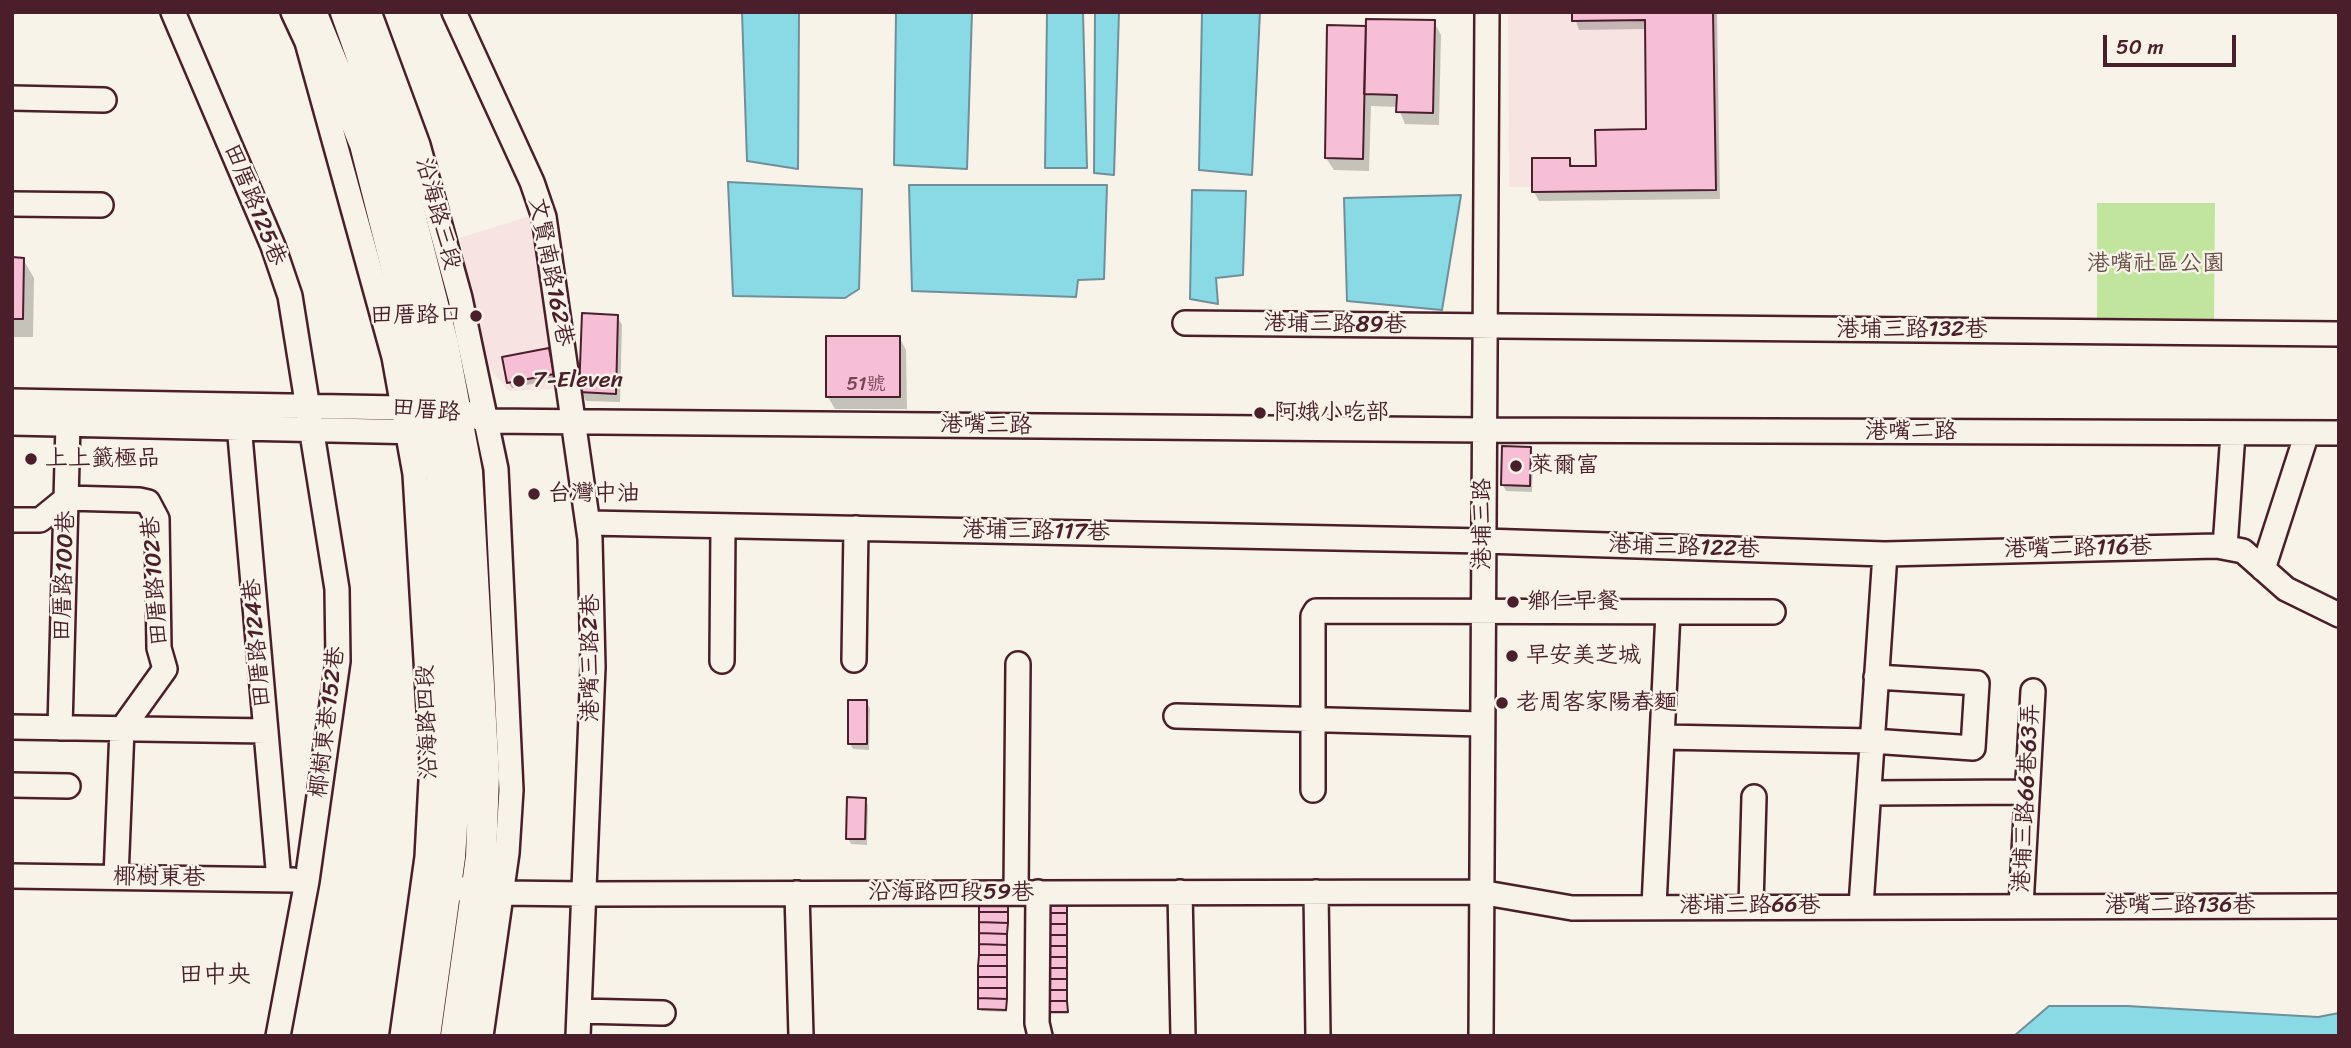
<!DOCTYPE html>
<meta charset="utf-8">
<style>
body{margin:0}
#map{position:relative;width:2351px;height:1048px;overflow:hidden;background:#f7f3e8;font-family:Sriracha,sans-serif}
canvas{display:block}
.frame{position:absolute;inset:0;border:14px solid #4a1f2b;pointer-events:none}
.scale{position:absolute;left:2103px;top:35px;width:133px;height:32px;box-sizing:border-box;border:4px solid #4a1f2b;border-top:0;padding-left:9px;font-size:21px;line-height:24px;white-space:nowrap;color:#4a1f2b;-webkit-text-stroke:5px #f7f3e8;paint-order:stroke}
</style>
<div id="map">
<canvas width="2351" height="1048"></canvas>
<div class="frame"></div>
<div class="scale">50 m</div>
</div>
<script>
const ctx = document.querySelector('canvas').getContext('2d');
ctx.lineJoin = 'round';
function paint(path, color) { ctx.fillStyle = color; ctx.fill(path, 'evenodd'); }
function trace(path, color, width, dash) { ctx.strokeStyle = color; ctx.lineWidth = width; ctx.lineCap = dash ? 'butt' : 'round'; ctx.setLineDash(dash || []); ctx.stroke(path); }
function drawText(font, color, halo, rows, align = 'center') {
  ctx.font = font + ' Sriracha,"LXGW WenKai TC",sans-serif'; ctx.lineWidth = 5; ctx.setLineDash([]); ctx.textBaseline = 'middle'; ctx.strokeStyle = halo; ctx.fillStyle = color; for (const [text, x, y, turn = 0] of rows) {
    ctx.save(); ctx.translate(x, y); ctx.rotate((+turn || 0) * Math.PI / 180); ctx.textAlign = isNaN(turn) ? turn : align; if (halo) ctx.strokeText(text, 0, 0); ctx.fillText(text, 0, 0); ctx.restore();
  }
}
const built = new Path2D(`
 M1508 12H1717L1719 187H1509Z
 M542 212 573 388 509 391 488 367 460 238Z`);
const green = new Path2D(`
 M2097 203H2215L2214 329 2097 326Z`);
const water = new Path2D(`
 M742 12H799L798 169 747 161Z
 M896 12H972L967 169 894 165Z
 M1047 12H1083L1087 168H1045Z
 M1095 12H1119L1114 175 1094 173Z
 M1202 12H1260L1252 175 1199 170Z
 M728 182 862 189 859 289 845 298 733 296Z
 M909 185H1107L1104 279 1078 280 1076 297 912 291Z
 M1192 190 1246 191 1243 275 1216 278 1218 304 1190 299Z
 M1461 195 1442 310 1347 301 1344 198Z
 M2049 1006H2127L2318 1017 2339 1013V1036H2014Z`);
const shadow = new Path2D(`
 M1573 12H1717L1720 199 1539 201 1534 192 1569 159 1574 168H1597L1648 131 1647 29 1579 30Z
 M1434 22 1441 35 1439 125 1405 124 1398 107 1371 106 1369 171 1334 170 1326 158 1367 28Z
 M12 259H23L34 278 33 337H12Z
 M617 316 622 325 620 402 586 401 581 392Z
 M899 337 906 350 907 409H835L828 397Z
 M548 350 556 379 512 388 508 382Z
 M1530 449 1533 454 1532 492 1506 491 1503 485Z
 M866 702 870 708 869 750 853 749 850 744Z
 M865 799 868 805 867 845 851 844 848 838Z
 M1066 903 1068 1014H1044Z
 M1008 905 1007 1012 981 1011 980 1009Z`);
const building = new Path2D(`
 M1572 12H1713L1716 190 1532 192V158H1570V166H1596L1595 130 1646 129 1645 20 1572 21Z
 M1366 19 1435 20 1433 113 1396 112 1397 95 1364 94Z
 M1327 25 1366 26 1363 159 1325 158Z
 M12 257 24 258 23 319H12Z
 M582 313 618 315 616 394 579 392Z
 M826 336H900V397H826Z
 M549 348 554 374 507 383 502 357Z
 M1502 446 1531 447 1530 486 1501 485Z
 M848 700H867V744H848Z
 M847 797 866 798 865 839H846Z
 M979 901H1008V912H979Z
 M1041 902H1067V913H1041Z
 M979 912H1008V923L979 922Z
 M1041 913H1067V924H1041Z
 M979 922 1008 923 1007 934 979 933Z
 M1041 924H1067V935H1041Z
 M979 933 1007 934V945L979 944Z
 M1041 935H1067V946H1041Z
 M979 944 1007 945V955H979Z
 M1041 946H1067V957H1041Z
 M979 955H1007V966H978Z
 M1041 957H1067V968H1041Z
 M978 966H1007V977H978Z
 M1041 968H1067V979H1041Z
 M978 977H1007V988H978Z
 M1041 979H1067V990H1041Z
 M978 988H1007V999L978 998Z
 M1041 990H1067V1001H1041Z
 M978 998 1007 999 1006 1010 978 1009Z
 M1041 1001H1067L1068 1012H1041Z`);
const minor = new Path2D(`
 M173 12 273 246 290 296 337 589 338 661 307 881 278 1036
 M293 12 307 42 394 357 415 474 432 761 427 857 402 1036
 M369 12 418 145 460 298 496 469 511 790 507 853 481 1036
 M454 12 532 182 544 217 590 539 593 667 578 1036
 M12 98 104 100
 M12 204 101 205
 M1185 323 2339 334
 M12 401 455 409 487 421 1484 430 2339 433
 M238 413 279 880
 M12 423 422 432
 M67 498 139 500 148 502 157 519 159 648 165 669 122 729 116 877
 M12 520H40L67 498
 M589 523 1484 541 1885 554 2217 546 2243 551 2286 589 2339 615
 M2225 547 2233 433
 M2263 569 2307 433
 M854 660 856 528
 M722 661 723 526
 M1176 716 1482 724
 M12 727 266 731
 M60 728 68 424
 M1662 737 1872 741 1973 748 1977 683 1876 677
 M12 785 68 786
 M1313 790V616L1316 611 1773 612
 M1869 793 2027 792
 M12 876 293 880
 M423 885 502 893 584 894 1480 892 1572 908 2339 906
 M1016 892 1018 664
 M1038 892 1037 1023 1040 1036
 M1180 892 1183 1036
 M1316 892 1318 1036
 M797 893 801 1036
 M1654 906 1668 612
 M1751 906 1754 797
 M1861 906 1885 554
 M2021 906 2033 691
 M579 1011 663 1013
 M1481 1036 1487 12`);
const major = new Path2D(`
 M311 12 365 144 418 353 441 475 456 764 450 857 425 1036
 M346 12 390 136 443 344 467 472 484 775 481 857 456 1036`);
const markers = [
 [476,316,7,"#4a1f2b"],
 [519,381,7,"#4a1f2b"],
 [1260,413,7,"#4a1f2b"],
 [31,459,7,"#4a1f2b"],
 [1516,466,7,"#4a1f2b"],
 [534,494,7,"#4a1f2b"],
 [1513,602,7,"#4a1f2b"],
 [1512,656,7,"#4a1f2b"],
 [1502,703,7,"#4a1f2b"]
];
const numberNames = [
 ["51號",866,385]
];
const streetNames = [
 ["田厝路125巷",254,205,68],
 ["沿海路三段",437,214,75],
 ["文賢南路162巷",550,272,79],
 ["港埔三路89巷",1335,325,1],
 ["港埔三路132巷",1912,330],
 ["田厝路",426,411,5],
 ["港嘴三路",986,426,1],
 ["港嘴二路",1911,432],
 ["港埔三路",1483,524,-90],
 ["港埔三路117巷",1036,532,1],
 ["港埔三路122巷",1684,548,2],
 ["港嘴二路116巷",2078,549,-1],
 ["田厝路100巷",65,576,-88],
 ["田厝路102巷",156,581,-94],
 ["田厝路124巷",258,643,-95],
 ["港嘴三路2巷",591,658,-90],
 ["椰樹東巷152巷",328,722,-83],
 ["沿海路四段",428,722,-92],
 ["港埔三路66巷63弄",2027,798,-87],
 ["椰樹東巷",159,878,1],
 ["沿海路四段59巷",951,893],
 ["港埔三路66巷",1750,906],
 ["港嘴二路136巷",2180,906]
];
const parkNames = [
 ["港嘴社區公園",2156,264]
];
const poiNames = [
 ["田厝路口",462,316,"right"],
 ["7-Eleven",533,381],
 ["阿娥小吃部",1274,413],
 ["上上籤極品",45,459],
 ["萊爾富",1530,466],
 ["台灣中油",548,494],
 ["鄉仁早餐",1527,602],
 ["早安美芝城",1526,656],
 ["老周客家陽春麵",1516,703]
];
const neighbourhoodNames = [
 ["田中央",215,976]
];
paint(built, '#f7e3e2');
paint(green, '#c1e59f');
paint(water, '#8adae6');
trace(water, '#708f9b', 2);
paint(shadow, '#0003');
paint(building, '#f7bfd5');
trace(building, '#4a1f2b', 2);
trace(minor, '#4a1f2b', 28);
trace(major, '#4a1f2b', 35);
trace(minor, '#f7f3e8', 23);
trace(major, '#f7f3e8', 30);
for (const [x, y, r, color] of markers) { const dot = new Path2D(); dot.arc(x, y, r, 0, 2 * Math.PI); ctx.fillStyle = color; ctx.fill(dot); trace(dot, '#f7f3e8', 2.5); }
drawText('19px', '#754756', null, numberNames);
drawText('23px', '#4a1f2b', '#f7f3e8', streetNames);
drawText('23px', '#685048', '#f7f3e8', parkNames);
drawText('23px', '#4a1f2b', '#f7f3e8', poiNames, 'left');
drawText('24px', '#4a1f2b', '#f7f3e8', neighbourhoodNames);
</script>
